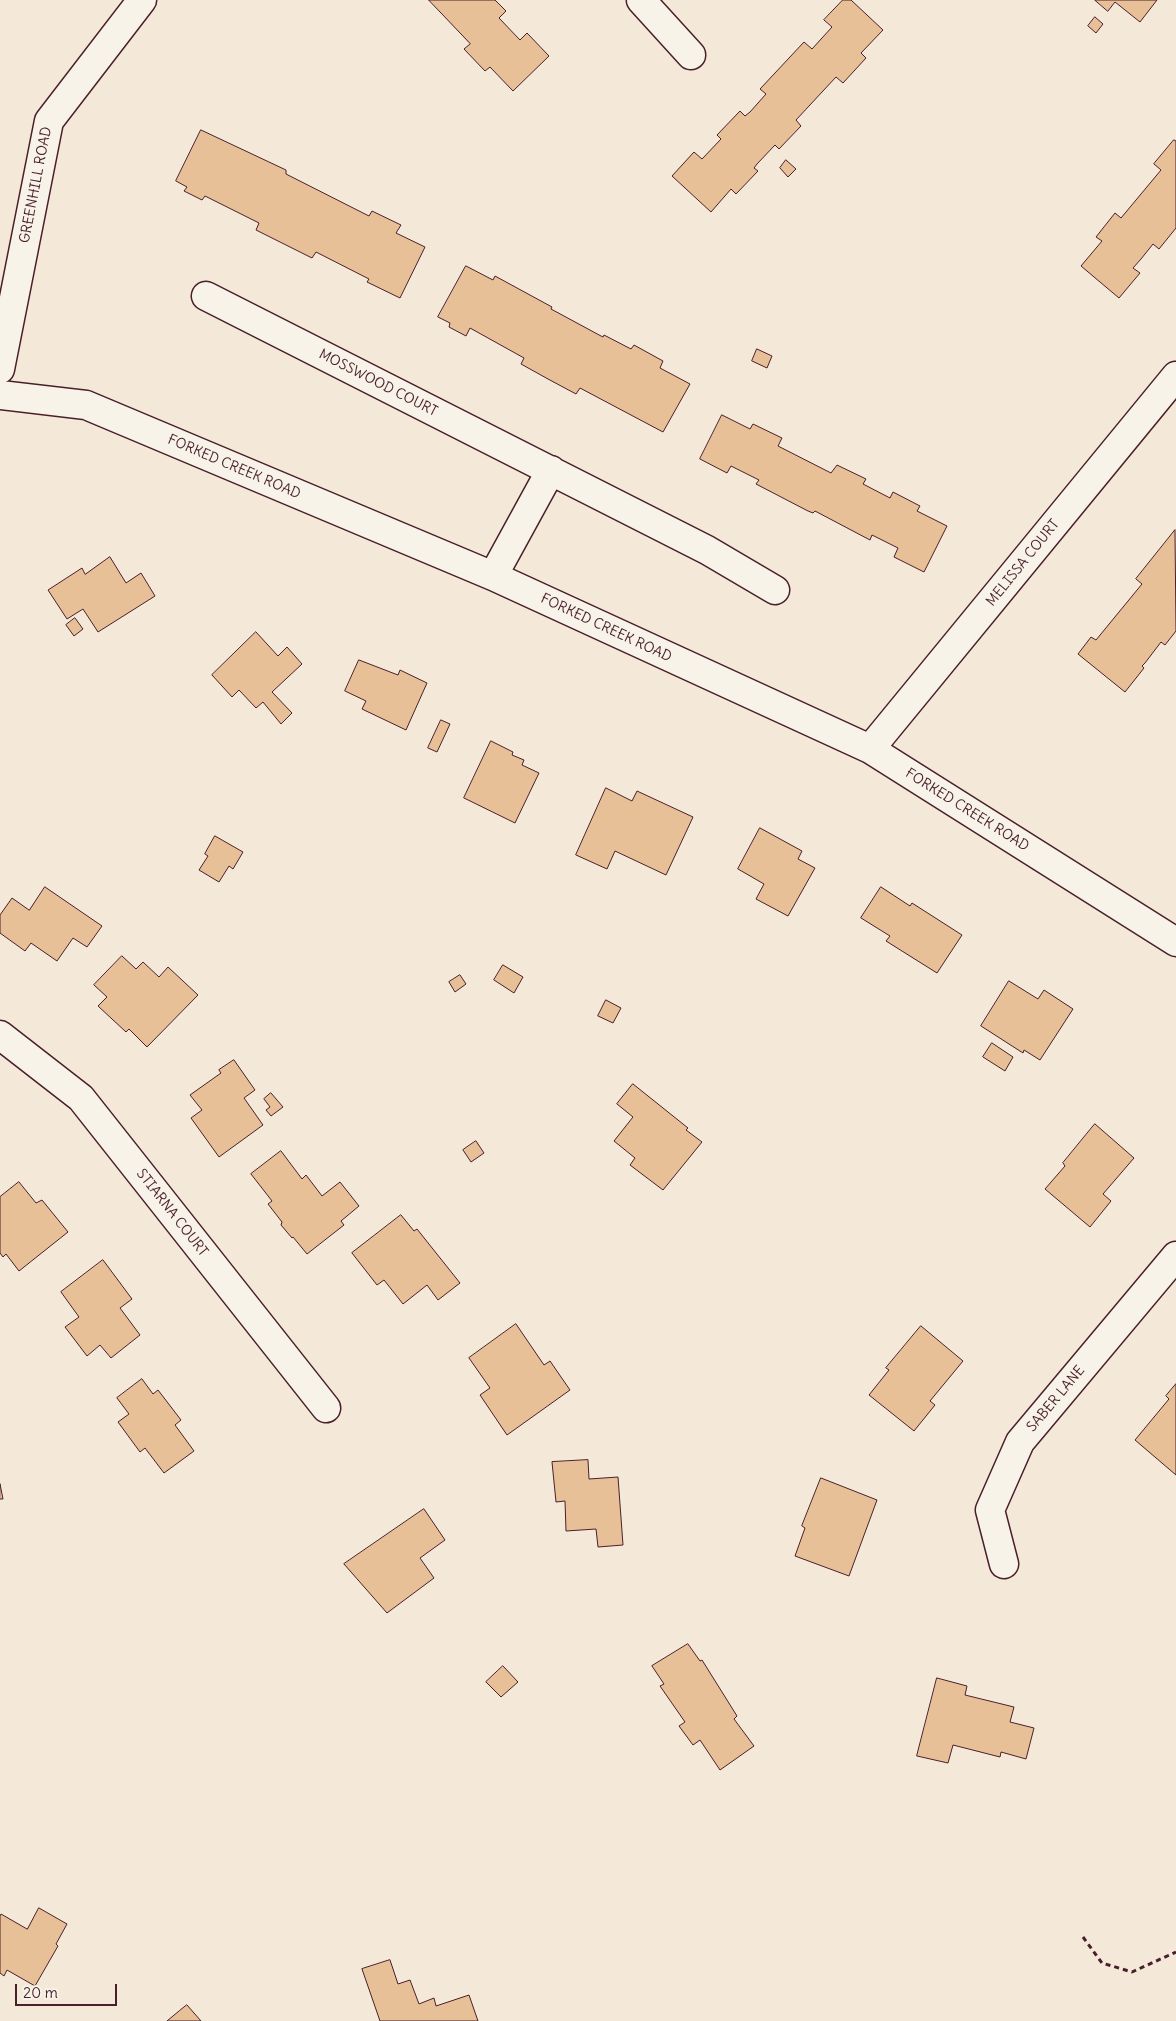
<!DOCTYPE html>
<style>
body{margin:0}
#map{position:relative;width:1176px;height:2021px;overflow:hidden;background:#f4e9d8;font-family:Delius,sans-serif}
canvas{display:block}
.scale{position:absolute;left:15px;top:1984px;width:102px;height:22px;box-sizing:border-box;border:2px solid #4a1f2b;border-top:0;padding-left:6px;font-size:15px;line-height:18px;white-space:nowrap;color:#4a1f2b;-webkit-text-stroke:4px #f7f3e8;paint-order:stroke}
</style>
<div id="map">
<canvas width="1176" height="2021"></canvas>
<div class="scale">20 m</div>
</div>
<script>
const ctx = document.querySelector('canvas').getContext('2d');
ctx.lineJoin = 'round';
function paint(path, color) { ctx.fillStyle = color; ctx.fill(path, 'evenodd'); }
function trace(path, color, width, dash) { ctx.strokeStyle = color; ctx.lineWidth = width; ctx.lineCap = dash ? 'butt' : 'round'; ctx.setLineDash(dash || []); ctx.stroke(path); }
function drawText(font, color, halo, rows, align = 'center') {
  ctx.font = font + ' Delius,sans-serif'; ctx.lineWidth = 4.5; ctx.setLineDash([]); ctx.textBaseline = 'middle'; ctx.strokeStyle = halo; ctx.fillStyle = color; for (const [text, x, y, turn = 0] of rows) {
    ctx.save(); ctx.translate(x, y); ctx.rotate((+turn || 0) * Math.PI / 180); ctx.textAlign = isNaN(turn) ? turn : align; if (halo) ctx.strokeText(text, 0, 0); ctx.fillText(text, 0, 0); ctx.restore();
  }
}
const building = new Path2D(`
 M429 0H495L506 11 499 18 520 40 527 33 549 56 513 91 490 67 485 71 464 49 470 44Z
 M843 0H851L883 30 861 53 866 58 843 83 836 77 796 120 801 126 779 149 775 145 757 164 754 168 758 171 736 194 731 189 711 212 672 176 694 152 702 159 721 139 717 135 740 111 745 116 750 112 766 94 760 89 804 42 812 49 832 27 824 20Z
 M1095 0H1157L1140 22 1115 2 1108 11Z
 M1095 17 1103 24 1096 33 1088 26Z
 M201 130 286 170V174L367 215 369 216 372 211 401 225 396 233 425 247 400 298 367 282 369 279 316 252 312 258 256 230 259 223 205 196 202 200 184 191 187 187 176 181Z
 M1174 140 1176 141V228L1159 249 1153 244 1141 259 1133 268 1140 273 1119 298 1081 266 1102 241 1096 237 1115 213 1121 218 1161 170 1154 164Z
 M786 160 796 169 788 177 780 168Z
 M466 266 493 280 495 276 552 307 551 309 601 336 603 337 604 335 631 349 634 345 663 361 660 368 690 384 663 432 580 388 576 394 548 379 521 364 524 358 470 328 466 336 449 327 450 323 438 317Z
 M757 349 772 356 767 368 752 361Z
 M722 415 750 429 753 424 782 438 778 446 831 473 837 465 866 479 863 484 890 498 893 492 920 506 917 511 947 526 924 572 894 557 898 548 872 535 870 540 815 511 813 513 808 511 756 484 759 480 731 466 727 473 700 459Z
 M1175 530 1176 631 1165 645 1161 642 1145 663 1142 666 1144 668 1125 692 1078 654 1091 637 1096 640 1142 584 1136 579Z
 M110 557 126 583 141 573 155 596 98 632 83 609 67 619 48 590 82 568 85 574Z
 M75 618 83 629 74 636 66 625Z
 M256 632 278 656 287 647 302 664 272 692 292 713 281 724 263 702 256 708 239 690 232 697 212 675Z
 M359 660 398 675 400 670 427 683 406 730 362 709 366 701 345 691Z
 M441 720 450 724 437 752 428 748Z
 M491 741 513 752 512 755 524 760 522 765 539 773 515 823 464 798Z
 M606 788 632 801 637 791 693 817 666 875 615 851 607 869 576 855Z
 M760 828 802 851 798 859 815 868 788 916 756 899 764 884 738 869Z
 M215 836 243 852 233 869 229 866 219 882 199 870 208 856 205 854Z
 M45 887 102 926 87 947 73 938 57 961 31 943 25 951 0 933V915L12 898 29 910Z
 M881 887 910 906 912 903 962 935 937 973 886 941 890 936 861 918Z
 M122 956 136 969 143 962 159 977 168 967 198 995 147 1047 129 1029 126 1032 98 1006 107 997 94 985Z
 M503 965 523 977 514 993 494 980Z
 M460 975 466 984 455 992 449 982Z
 M1009 981 1038 999 1044 990 1073 1009 1040 1060 1024 1050 1023 1053 981 1026Z
 M606 1000 621 1008 613 1023 598 1016Z
 M992 1043 1013 1057 1005 1071 983 1057Z
 M234 1060 255 1090 244 1098 263 1125 219 1157 191 1118 202 1110 190 1095 221 1073 219 1070Z
 M633 1084 688 1128 686 1130 702 1142 663 1190 630 1165 635 1158 614 1141 633 1117 617 1104Z
 M271 1093 283 1107 271 1116 266 1110 270 1107 264 1099Z
 M1095 1124 1134 1158 1103 1194 1111 1201 1090 1227 1045 1189 1065 1166 1063 1163Z
 M476 1141 484 1153 471 1162 463 1150Z
 M281 1151 302 1179 306 1175 322 1196 340 1182 359 1206 341 1221 344 1225 307 1254 293 1237 292 1238 281 1225 282 1222 268 1204 272 1201 251 1174Z
 M19 1182 36 1203 42 1200 68 1232 19 1271 6 1254 3 1257 0 1253V1197Z
 M401 1215 414 1231 417 1229 460 1283 438 1300 427 1285 403 1304 384 1280 377 1285 352 1253Z
 M103 1260 132 1299 120 1308 140 1335 111 1358 100 1345 87 1356 65 1327 79 1317 61 1292Z
 M516 1324 544 1365 550 1361 570 1390 507 1435 480 1395 490 1388 469 1358Z
 M921 1326 963 1361 930 1401 935 1405 914 1431 869 1395 889 1370 886 1368Z
 M142 1379 153 1394 158 1390 181 1420 175 1425 194 1451 164 1473 145 1448 140 1452 118 1422 129 1414 117 1398Z
 M1176 1384V1475L1135 1440 1169 1399 1166 1396Z
 M588 1460 589 1479 618 1477 623 1545 598 1547 596 1529 566 1531 565 1501 556 1502 552 1462Z
 M821 1478 877 1500 849 1576 795 1556 805 1528 802 1526Z
 M0 1484 3 1499H0Z
 M424 1509 445 1540 420 1558 434 1578 387 1613 344 1564Z
 M688 1644 700 1661 702 1660 737 1716 734 1719 754 1746 720 1770 700 1740 693 1745 679 1726 685 1722 660 1686 664 1684 652 1666Z
 M503 1666 518 1682 501 1697 486 1682Z
 M937 1678 967 1686 965 1695 1014 1707 1010 1722 1034 1728 1026 1759 1001 1752 1000 1757 953 1745 948 1763 917 1756Z
 M39 1908 67 1924 56 1944 58 1946 35 1986 7 1970 4 1976 0 1973V1916L1 1914 27 1929Z
 M390 1960 398 1984 410 1980 419 2004 434 1998 436 2006 469 1995 478 2021H380L362 1969Z
 M187 2005 201 2021H167L179 2011Z`);
const path = new Path2D(`
 M1083 1937 1102 1963 1132 1972 1176 1952`);
const minor = new Path2D(`
 M641 0 691 55
 M206 296 707 550 775 590
 M0 369 49 121 142 0
 M0 395 86 405 493 576 870 749 1176 942
 M493 576 551 470
 M870 749 1176 376
 M0 1035 81 1098 326 1408
 M1004 1564 990 1510 1020 1442 1176 1256`);
const streetNames = [
 ["GREENHILL ROAD",36,185,-79],
 ["MOSSWOOD COURT",378,383,27],
 ["FORKED CREEK ROAD",234,467,23],
 ["MELISSA COURT",1023,563,-51],
 ["FORKED CREEK ROAD",606,628,25],
 ["FORKED CREEK ROAD",967,810,32],
 ["STIARNA COURT",172,1213,52],
 ["SABER LANE",1056,1399,-50]
];
paint(building, '#e7c098');
trace(building, '#4a1f2b', 1);
trace(minor, '#4a1f2b', 31);
trace(path, '#4a1f2b', 3, [5, 4]);
trace(minor, '#f7f3e8', 28);
drawText('14px', '#4a1f2b', '#f7f3e8', streetNames);
</script>
